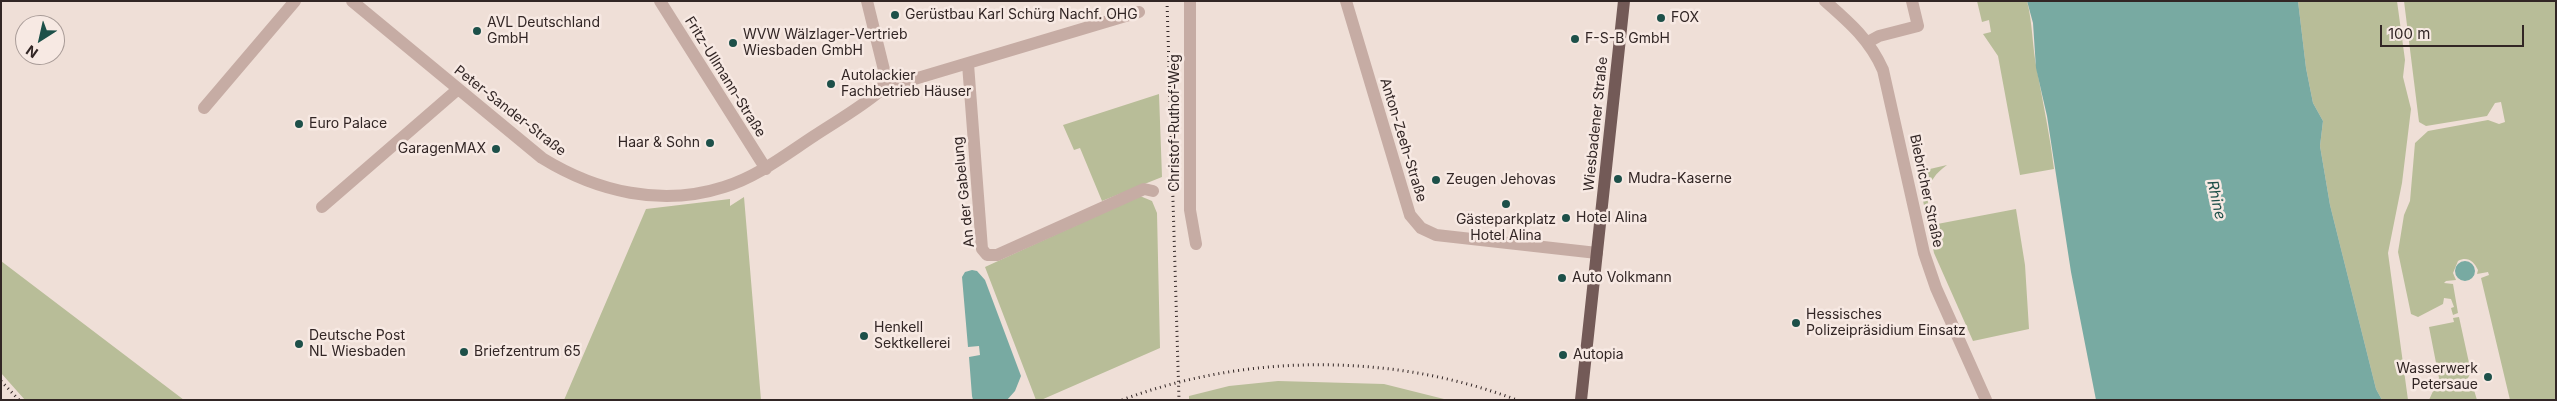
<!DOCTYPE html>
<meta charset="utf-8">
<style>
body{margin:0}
#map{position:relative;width:2557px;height:401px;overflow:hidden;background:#efdfd7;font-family:Inter,sans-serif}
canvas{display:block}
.frame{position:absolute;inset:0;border:2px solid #322625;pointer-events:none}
.north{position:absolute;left:15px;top:15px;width:50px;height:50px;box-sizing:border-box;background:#f7e9e3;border:1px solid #a89b97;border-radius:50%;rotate:215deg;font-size:14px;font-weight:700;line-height:20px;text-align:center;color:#322625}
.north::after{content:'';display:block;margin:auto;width:18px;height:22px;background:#1d5049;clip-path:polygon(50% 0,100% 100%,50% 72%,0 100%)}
.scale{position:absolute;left:2380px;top:25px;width:144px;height:22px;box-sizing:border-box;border:2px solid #322625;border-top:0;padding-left:6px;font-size:15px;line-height:18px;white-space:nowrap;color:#322625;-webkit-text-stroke:4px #f7e9e3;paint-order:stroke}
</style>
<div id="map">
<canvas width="2557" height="401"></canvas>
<div class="frame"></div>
<div class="north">N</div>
<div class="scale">100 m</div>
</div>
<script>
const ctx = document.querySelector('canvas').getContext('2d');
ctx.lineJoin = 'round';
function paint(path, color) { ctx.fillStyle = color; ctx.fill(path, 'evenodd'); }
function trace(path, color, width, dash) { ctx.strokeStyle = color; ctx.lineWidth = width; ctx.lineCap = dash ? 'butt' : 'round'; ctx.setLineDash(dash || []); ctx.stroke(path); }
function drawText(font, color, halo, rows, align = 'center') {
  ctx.font = font + ' Inter,sans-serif'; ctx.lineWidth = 5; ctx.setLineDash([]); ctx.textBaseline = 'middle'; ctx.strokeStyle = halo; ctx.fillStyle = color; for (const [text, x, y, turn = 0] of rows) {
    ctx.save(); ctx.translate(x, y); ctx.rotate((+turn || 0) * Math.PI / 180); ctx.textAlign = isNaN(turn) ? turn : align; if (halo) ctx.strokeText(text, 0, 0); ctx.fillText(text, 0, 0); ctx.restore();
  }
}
const green = new Path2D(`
 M1977 1H2027C2033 24 2032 47 2037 70 2043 103 2050 136 2054 169L2020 175 1998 56 1983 34 1991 32 1989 20 1982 22Z
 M2298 1H2397L2405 60 2403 77 2411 109 2402 183 2388 253 2408 400H2382L2376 389 2330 205 2320 146 2323 121 2313 103 2306 68Z
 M2404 1H2556V400H2510L2481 278 2489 275 2488 272 2477 274 2478 270C2474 261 2467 256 2458 261L2453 273 2456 280 2446 281 2444 283 2453 284 2458 313 2453 315 2451 308 2454 307 2451 299 2444 298 2443 304 2418 317 2411 314 2398 252 2404 215 2410 201 2415 143 2428 131 2488 120 2499 124 2505 122 2501 102 2495 103 2487 116 2426 126 2419 122Z
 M1159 94 1162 177 1102 201 1080 148 1074 150 1063 125Z
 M1947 165C1923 182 1926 199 1932 225L2016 209 2025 265 2029 329 1973 341 1934 253 1917 172Z
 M1140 196 1152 201 1157 213 1160 348 1041 400H1036L985 267Z
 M744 197 761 400H564L646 209 730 199V206Z
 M1 261 184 400H25L1 373Z
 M2459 317 2471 372 2467 380 2474 390 2477 400H2429L2439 378 2429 327 2454 322 2453 318Z
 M1278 381 1384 384 1448 400H1189V396L1229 386Z`);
const water = new Path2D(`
 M2027 1H2298L2306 68 2313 103 2323 121 2320 146 2330 205 2376 389 2382 400H2096L2071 272 2047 116 2036 68 2033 23Z
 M2455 271a10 10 0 1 1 20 0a10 10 0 1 1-20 0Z
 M972 270 977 271 985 280 1021 376 1015 391 1007 400H973L972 396 969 357 980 355 979 346 968 347 962 277 965 272Z`);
const minor = new Path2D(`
 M352 1 542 158C597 192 662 207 724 187 757 177 785 155 814 136 835 122 860 108 880 91L886 78 867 1
 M660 1 766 169
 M1190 1V210L1196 244
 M1346 1 1410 215 1421 228 1436 235 1597 253
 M1825 1C1849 22 1870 40 1883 70L1924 253 1936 288 1986 400
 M1868 42 1879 36 1918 26 1912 1
 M968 64 982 249 987 255H997L1144 189 1153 191
 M885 82 901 83 1139 12
 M204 108 295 1
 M322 207 457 90`);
const major = new Path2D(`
 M1581 400 1624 1`);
const rail = new Path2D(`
 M1167 1 1179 400
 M1 381 19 400
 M1122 400C1247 353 1393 353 1517 400`);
const markers = [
 [895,15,5,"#1d5049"],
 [1661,18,5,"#1d5049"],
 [477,31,5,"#1d5049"],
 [1575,39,5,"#1d5049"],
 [733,43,5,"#1d5049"],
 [831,84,5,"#1d5049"],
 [299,124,5,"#1d5049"],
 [710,143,5,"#1d5049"],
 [496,149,5,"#1d5049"],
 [1618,179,5,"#1d5049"],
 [1436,180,5,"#1d5049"],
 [1506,204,5,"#1d5049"],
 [1566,218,5,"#1d5049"],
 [1562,278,5,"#1d5049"],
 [1796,323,5,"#1d5049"],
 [864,336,5,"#1d5049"],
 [299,344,5,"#1d5049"],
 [464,352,5,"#1d5049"],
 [1563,355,5,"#1d5049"],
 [2488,377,5,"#1d5049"]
];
const poiNames = [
 ["Gerüstbau Karl Schürg Nachf. OHG",905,15],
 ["FOX",1671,18],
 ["AVL Deutschland",487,23],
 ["GmbH",487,39],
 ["WVW Wälzlager-Vertrieb",743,35],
 ["Wiesbaden GmbH",743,51],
 ["F-S-B GmbH",1585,39],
 ["Autolackier",841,76],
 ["Fachbetrieb Häuser",841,92],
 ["Euro Palace",309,124],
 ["Haar & Sohn",700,143,"right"],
 ["GaragenMAX",486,149,"right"],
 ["Mudra-Kaserne",1628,179],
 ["Zeugen Jehovas",1446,180],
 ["Hotel Alina",1576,218],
 ["Gästeparkplatz",1506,220,"center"],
 ["Hotel Alina",1506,236,"center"],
 ["Auto Volkmann",1572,278],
 ["Hessisches",1806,315],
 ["Polizeipräsidium Einsatz",1806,331],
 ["Henkell",874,328],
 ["Sektkellerei",874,344],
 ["Deutsche Post",309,336],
 ["NL Wiesbaden",309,352],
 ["Briefzentrum 65",474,352],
 ["Autopia",1573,355],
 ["Wasserwerk",2478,369,"right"],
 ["Petersaue",2478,385,"right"]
];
const streetNames = [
 ["Fritz-Ullmann-Straße",725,77,58],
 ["Peter-Sander-Straße",510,111,38],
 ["Christof-Ruthof-Weg",1175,123,-90],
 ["Wiesbadener Straße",1596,124,-84],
 ["Anton-Zeeh-Straße",1403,140,73],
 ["Biebricher Straße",1926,191,78],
 ["An der Gabelung",964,192,-96]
];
const waterNames = [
 ["Rhine",2216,200,77]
];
paint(green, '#b8bd98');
paint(water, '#78aaa2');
trace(minor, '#c6aca4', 12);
trace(major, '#735a57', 12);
trace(rail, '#322625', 3, [1, 4]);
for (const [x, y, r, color] of markers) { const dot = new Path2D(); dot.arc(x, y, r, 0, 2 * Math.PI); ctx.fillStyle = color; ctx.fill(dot); trace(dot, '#f7e9e3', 2); }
drawText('14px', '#322625', '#f7e9e3', poiNames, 'left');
drawText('14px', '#322625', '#f7e9e3', streetNames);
drawText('italic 15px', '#1d5049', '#f7e9e3', waterNames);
</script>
